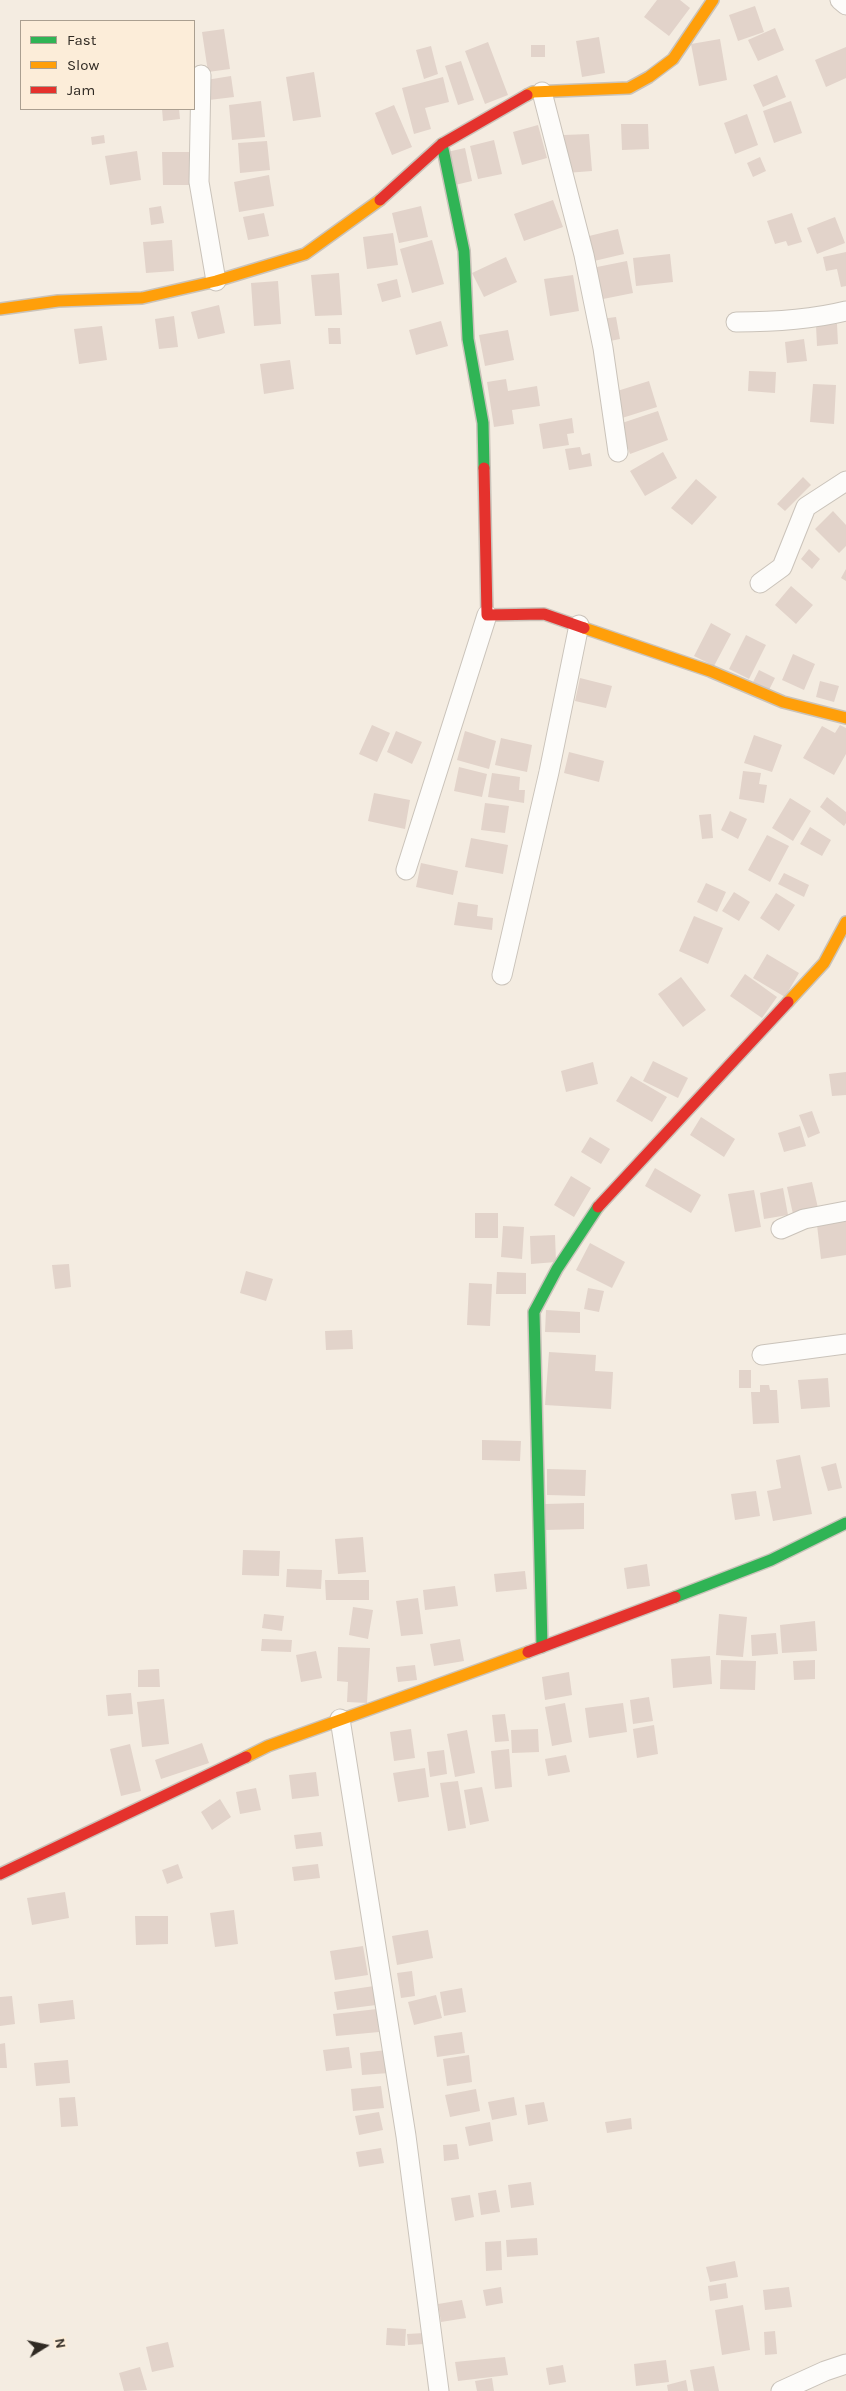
<!DOCTYPE html>
<style>
body{margin:0}
#map{position:relative;width:846px;height:2391px;overflow:hidden;background:#f4ece1;font-family:Karla,sans-serif}
canvas{display:block}
.legend{position:absolute;left:20px;top:20px;width:175px;height:90px;box-sizing:border-box;background:#fcedd9;border:1px solid #aa9f90;margin:0;padding:6px 9px;list-style:none;font-size:15px;color:#302a23}
.legend li{display:flex;align-items:center;gap:10px;height:25px}
.legend b{width:25px;border:1px solid #aa9f90}
.north{position:absolute;left:20px;top:2321px;width:50px;height:50px;-webkit-text-stroke:4px #fcedd9;paint-order:stroke;rotate:80deg;font-size:14px;font-weight:700;line-height:20px;text-align:center;color:#302a23}
.north::after{content:'';display:block;margin:auto;width:18px;height:22px;background:#302a23;clip-path:polygon(50% 0,100% 100%,50% 72%,0 100%)}
</style>
<div id="map">
<canvas width="846" height="2391"></canvas>
<ul class="legend">
<li><b style="height:6px;background:#30b455"></b>Fast</li>
<li><b style="height:6px;background:#ff9f0a"></b>Slow</li>
<li><b style="height:6px;background:#e5322d"></b>Jam</li>
</ul>
<div class="north">N</div>
</div>
<script>
const ctx = document.querySelector('canvas').getContext('2d');
ctx.lineJoin = 'round';
function paint(path, color) { ctx.fillStyle = color; ctx.fill(path, 'evenodd'); }
function trace(path, color, width, dash) { ctx.strokeStyle = color; ctx.lineWidth = width; ctx.lineCap = dash ? 'butt' : 'round'; ctx.setLineDash(dash || []); ctx.stroke(path); }
const building = new Path2D(`
 M657 0H680L690 8 669 36 644 17Z
 M755 6 764 32 738 41 729 15Z
 M775 28 784 50 758 61 748 40Z
 M224 29 230 69 208 72 202 32Z
 M599 37 605 73 582 77 576 41Z
 M720 39 727 80 699 86 691 44Z
 M488 42 508 95 485 104 465 51Z
 M531 45H545V57H531Z
 M431 46 438 74 424 79 416 50Z
 M846 47V78L826 87 815 60Z
 M461 61 474 100 458 105 445 66Z
 M314 72 321 117 293 121 286 77Z
 M777 75 786 97 763 107 753 85Z
 M231 76 234 97 209 100 206 80Z
 M443 77 449 102 425 108 431 129 414 134 402 88Z
 M261 101 265 137 232 140 229 105Z
 M791 101 802 133 774 143 763 111Z
 M394 105 412 147 392 155 375 113Z
 M162 109H179L180 119 163 121Z
 M747 114 758 145 735 154 724 123Z
 M621 124H648L649 149 622 150Z
 M538 125 547 158 522 165 513 132Z
 M589 134 592 171 566 173 564 135Z
 M104 135 105 143 92 145 91 137Z
 M494 140 502 174 478 179 470 146Z
 M267 141 270 170 240 173 238 143Z
 M465 148 472 181 455 185 447 152Z
 M137 151 141 180 110 185 105 156Z
 M162 152H189L190 185H163Z
 M760 157 766 171 753 177 747 163Z
 M269 175 274 206 239 212 234 182Z
 M553 200 563 227 524 241 514 214Z
 M161 206 164 223 151 225 149 208Z
 M421 206 428 237 399 243 392 213Z
 M264 213 269 236 248 240 243 217Z
 M792 213 802 242 788 246 786 241 775 244 767 221Z
 M835 217 845 243 817 254 807 228Z
 M618 229 624 254 594 261 589 236Z
 M393 233 398 265 367 269 363 237Z
 M172 240 174 271 146 273 143 242Z
 M432 240 444 284 412 293 400 249Z
 M846 252V286L841 287 837 269 826 271 823 257Z
 M670 254 673 282 636 286 633 258Z
 M506 257 517 282 484 297 472 273Z
 M627 261 633 293 598 300 592 268Z
 M339 273 342 315 315 316 311 275Z
 M573 275 579 311 550 316 544 279Z
 M397 279 401 297 382 302 377 284Z
 M278 281 281 324 254 326 251 283Z
 M219 305 225 333 198 339 191 312Z
 M174 316 178 347 159 349 155 319Z
 M616 317 620 339 605 342 601 319Z
 M441 321 448 346 416 355 409 330Z
 M837 324 838 344 817 346 816 325Z
 M102 326 107 360 79 364 74 329Z
 M328 328H340L341 344H329Z
 M508 330 514 360 485 366 479 335Z
 M804 339 807 361 787 363 785 342Z
 M290 360 294 389 264 394 260 364Z
 M749 371 776 372 775 393 748 391Z
 M506 379 508 391 537 386 540 406 512 410 514 424 494 427 487 382Z
 M649 381 657 407 622 418 614 392Z
 M813 384 836 385 834 424 810 422Z
 M658 411 668 440 630 454 619 424Z
 M572 418 574 433 567 434 569 445 543 449 539 424Z
 M580 447 582 455 590 453 592 466 569 470 565 449Z
 M663 452 677 478 645 496 630 471Z
 M803 477 811 485 785 511 777 504Z
 M696 479 717 497 692 525 671 508Z
 M833 511 846 525V546L839 553 815 529Z
 M809 549 820 559 812 569 801 559Z
 M846 569V581L841 578Z
 M791 586 813 605 796 624 775 605Z
 M711 623 731 634 714 666 694 656Z
 M746 635 766 645 749 679 729 669Z
 M793 654 815 664 804 690 782 680Z
 M759 670 775 678 769 690 753 682Z
 M580 678 612 686 606 708 575 701Z
 M820 681 839 686 834 702 816 697Z
 M372 725 390 733 377 762 359 754Z
 M840 725 846 728V754L834 775 803 758 822 726 835 733Z
 M396 731 422 742 412 764 387 752Z
 M465 731 496 741 489 769 457 760Z
 M754 735 782 745 772 772 744 763Z
 M501 738 532 745 527 772 495 765Z
 M569 752 604 761 599 782 564 773Z
 M459 767 487 774 482 797 454 791Z
 M743 771 761 773 759 784 767 785 764 803 739 799Z
 M492 773 520 777 519 790H525L524 803 488 797Z
 M374 793 410 800 405 829 368 821Z
 M827 797 846 812V823L844 826 820 807Z
 M790 798 811 811 793 841 772 828Z
 M485 803 509 806 505 833 481 830Z
 M730 811 747 819 738 839 721 830Z
 M711 814 713 838 702 839 699 815Z
 M810 827 831 840 822 856 800 844Z
 M767 835 789 846 770 882 748 870Z
 M471 838 508 845 503 874 465 867Z
 M421 863 458 871 453 895 416 887Z
 M784 873 809 885 804 897 778 884Z
 M706 883 726 892 717 912 697 902Z
 M734 892 750 902 739 921 722 911Z
 M776 893 795 905 779 931 760 918Z
 M458 902 478 905 477 916 493 918 492 930 454 925Z
 M694 916 723 928 708 964 679 951Z
 M767 954 799 973 785 997 753 978Z
 M745 974 777 997 762 1018 730 996Z
 M681 977 706 1010 683 1027 658 994Z
 M653 1061 688 1078 678 1098 643 1081Z
 M593 1062 598 1084 566 1092 561 1071Z
 M846 1072V1095L832 1096 829 1074Z
 M631 1076 667 1097 652 1122 616 1101Z
 M812 1111 820 1133 808 1138 799 1115Z
 M701 1117 735 1139 724 1157 690 1135Z
 M800 1126 806 1146 784 1152 778 1133Z
 M590 1137 610 1149 601 1164 581 1152Z
 M655 1168 701 1195 691 1213 645 1186Z
 M571 1176 591 1188 574 1217 554 1205Z
 M812 1182 818 1208 793 1214 787 1187Z
 M783 1188 788 1215 764 1219 760 1193Z
 M754 1190 761 1227 735 1232 728 1194Z
 M475 1213H498V1238H475Z
 M846 1221V1255L821 1259 817 1225Z
 M503 1226 524 1227 522 1259 501 1257Z
 M555 1235 556 1262 531 1264 530 1236Z
 M590 1243 625 1262 612 1288 576 1270Z
 M69 1264 71 1287 55 1289 52 1265Z
 M246 1271 273 1279 266 1301 240 1293Z
 M497 1272 526 1273V1294H496Z
 M469 1283 492 1284 490 1326 467 1325Z
 M588 1288 604 1291 599 1312 584 1309Z
 M546 1310 580 1312V1333L545 1332Z
 M352 1330 353 1349 326 1350 325 1331Z
 M549 1352 596 1355 595 1371 613 1372 611 1409 545 1405Z
 M739 1370H751V1388H739Z
 M828 1378 830 1407 801 1409 798 1380Z
 M760 1385H769L770 1390H777L779 1423 753 1424 751 1392H760Z
 M482 1440 521 1441 520 1461 482 1460Z
 M800 1455 812 1514 773 1521 767 1491 781 1488 776 1460Z
 M836 1463 842 1488 828 1491 821 1467Z
 M547 1469 586 1470 585 1496 547 1495Z
 M756 1491 760 1516 735 1520 731 1494Z
 M584 1503V1529L546 1530 545 1504Z
 M363 1537 366 1572 338 1574 335 1539Z
 M243 1550 280 1551 279 1576 242 1575Z
 M647 1564 650 1586 627 1589 624 1568Z
 M287 1569 322 1570 321 1589 286 1587Z
 M525 1571 527 1589 496 1592 494 1574Z
 M325 1580H369V1600H326Z
 M455 1586 458 1606 425 1610 423 1590Z
 M418 1598 423 1634 401 1636 396 1601Z
 M353 1607 373 1610 368 1639 349 1635Z
 M264 1614 284 1616 282 1631 262 1628Z
 M719 1614 747 1617 743 1657 716 1655Z
 M815 1621 817 1651 782 1653 780 1625Z
 M776 1633 778 1654 752 1656 751 1635Z
 M262 1639 292 1640 291 1652 261 1651Z
 M460 1639 464 1661 434 1666 430 1644Z
 M338 1647 370 1648 367 1703 347 1702 348 1682 337 1681Z
 M316 1651 322 1678 301 1682 296 1655Z
 M710 1656 712 1684 673 1688 671 1659Z
 M721 1660 756 1661 755 1690 720 1689Z
 M815 1660V1679L794 1680 793 1661Z
 M415 1665 417 1680 398 1682 396 1667Z
 M159 1669 160 1687H138V1670Z
 M569 1672 572 1695 545 1700 542 1677Z
 M131 1693 133 1714 108 1716 106 1695Z
 M649 1697 653 1721 633 1724 630 1700Z
 M164 1699 169 1744 142 1747 137 1702Z
 M565 1703 572 1742 552 1746 545 1707Z
 M623 1703 627 1732 589 1738 585 1708Z
 M505 1714 509 1741 495 1742 492 1715Z
 M654 1725 658 1754 637 1758 633 1729Z
 M411 1729 415 1758 394 1761 390 1732Z
 M538 1729 539 1752 512 1753 511 1730Z
 M467 1730 475 1773 455 1777 447 1734Z
 M202 1743 209 1763 161 1779 155 1760Z
 M130 1744 141 1791 121 1796 110 1749Z
 M509 1749 512 1787 495 1789 491 1751Z
 M444 1750 447 1774 430 1777 427 1752Z
 M566 1755 570 1772 548 1776 545 1759Z
 M425 1768 429 1797 398 1802 393 1773Z
 M316 1772 319 1796 292 1799 289 1775Z
 M458 1781 466 1828 448 1831 440 1783Z
 M482 1787 489 1821 470 1825 464 1790Z
 M256 1788 261 1810 240 1814 236 1792Z
 M220 1799 231 1817 212 1830 201 1812Z
 M321 1832 323 1846 296 1849 294 1835Z
 M178 1864 183 1878 167 1884 162 1870Z
 M318 1864 320 1878 294 1881 292 1867Z
 M65 1892 69 1918 32 1925 27 1898Z
 M234 1910 238 1944 215 1947 210 1913Z
 M135 1916H168V1944L136 1945Z
 M428 1930 433 1958 397 1965 392 1936Z
 M363 1946 368 1975 335 1980 330 1951Z
 M412 1971 415 1996 401 1998 397 1973Z
 M374 1986 376 2005 337 2010 334 1992Z
 M462 1988 466 2012 444 2016 440 1992Z
 M436 1995 442 2018 414 2025 408 2002Z
 M12 1996 15 2024 0 2026V1997Z
 M73 2000 75 2019 40 2023 38 2004Z
 M377 2009 379 2032 336 2036 333 2014Z
 M462 2032 465 2053 437 2057 434 2036Z
 M5 2043 7 2068H0V2044Z
 M349 2047 352 2068 326 2071 323 2050Z
 M387 2050 389 2073 362 2075 360 2053Z
 M469 2055 472 2082 447 2086 443 2059Z
 M68 2060 70 2083 36 2086 34 2063Z
 M381 2086 384 2108 353 2111 351 2089Z
 M476 2089 480 2111 450 2117 445 2095Z
 M75 2097 78 2126 61 2127 59 2098Z
 M514 2097 517 2115 492 2120 488 2102Z
 M544 2102 548 2121 528 2125 525 2105Z
 M379 2112 383 2130 359 2135 355 2116Z
 M631 2118 632 2129 607 2133 605 2122Z
 M490 2122 493 2141 469 2146 465 2127Z
 M457 2144 459 2159 444 2161 443 2145Z
 M381 2148 384 2163 359 2167 356 2152Z
 M531 2182 534 2205 511 2208 508 2185Z
 M496 2190 500 2212 481 2215 478 2193Z
 M470 2195 474 2217 455 2221 451 2198Z
 M537 2238 538 2255 507 2257 506 2240Z
 M501 2241 502 2270 486 2271 485 2242Z
 M735 2261 738 2277 710 2282 706 2267Z
 M726 2283 728 2298 710 2301 708 2286Z
 M501 2287 503 2303 486 2306 483 2290Z
 M789 2287 792 2307 765 2310 763 2290Z
 M462 2300 466 2318 441 2322 438 2304Z
 M743 2305 750 2350 722 2355 715 2310Z
 M387 2328 406 2329 405 2346 386 2345Z
 M775 2331 777 2354 765 2355 764 2332Z
 M424 2333V2344L408 2345 407 2334Z
 M168 2342 174 2367 152 2372 146 2347Z
 M505 2357 508 2375 458 2381 455 2362Z
 M666 2360 669 2382 636 2386 634 2364Z
 M563 2365 566 2382 549 2385 546 2368Z
 M714 2366 719 2391H694L690 2370Z
 M140 2367 147 2390 124 2391 119 2373Z
 M492 2378 494 2391H477L475 2381Z
 M686 2380 688 2391H668L667 2385Z`);
const street = new Path2D(`
 M840 0 846 5
 M201 75 199 182 216 281
 M542 92 584 255 603 348 618 452
 M736 322C773 322 810 320 846 311
 M760 583 782 567 806 507 846 481
 M406 870 487 615
 M502 975 549 772 579 625
 M781 1229 804 1219 846 1211
 M762 1355 846 1344
 M340 1719 406 2136 439 2391
 M781 2391 825 2371 846 2364`);
const fast = new Path2D(`
 M442 144 464 251 468 339 483 423 484 468
 M675 1597 771 1560 846 1523
 M542 1647 534 1312 557 1269 598 1207`);
const slow = new Path2D(`
 M527 95 533 92 629 88 649 77 673 59 713 0
 M0 309 58 301 142 298 216 281 305 254 380 200
 M584 628 710 671 783 702 846 718
 M788 1002 824 963 846 922
 M246 1757 268 1746 528 1652`);
const jam = new Path2D(`
 M380 200 442 144 527 95
 M484 468 487 615 544 614 584 628
 M598 1207 788 1002
 M528 1652 675 1597
 M0 1874 246 1757`);
paint(building, '#e2d3ca');
trace(street, '#cac3ba', 21);
trace(fast, '#cac3ba', 14);
trace(slow, '#cac3ba', 14);
trace(jam, '#cac3ba', 14);
trace(street, '#fdfcfa', 19);
trace(fast, '#30b455', 11);
trace(slow, '#ff9f0a', 11);
trace(jam, '#e5322d', 11);
</script>
